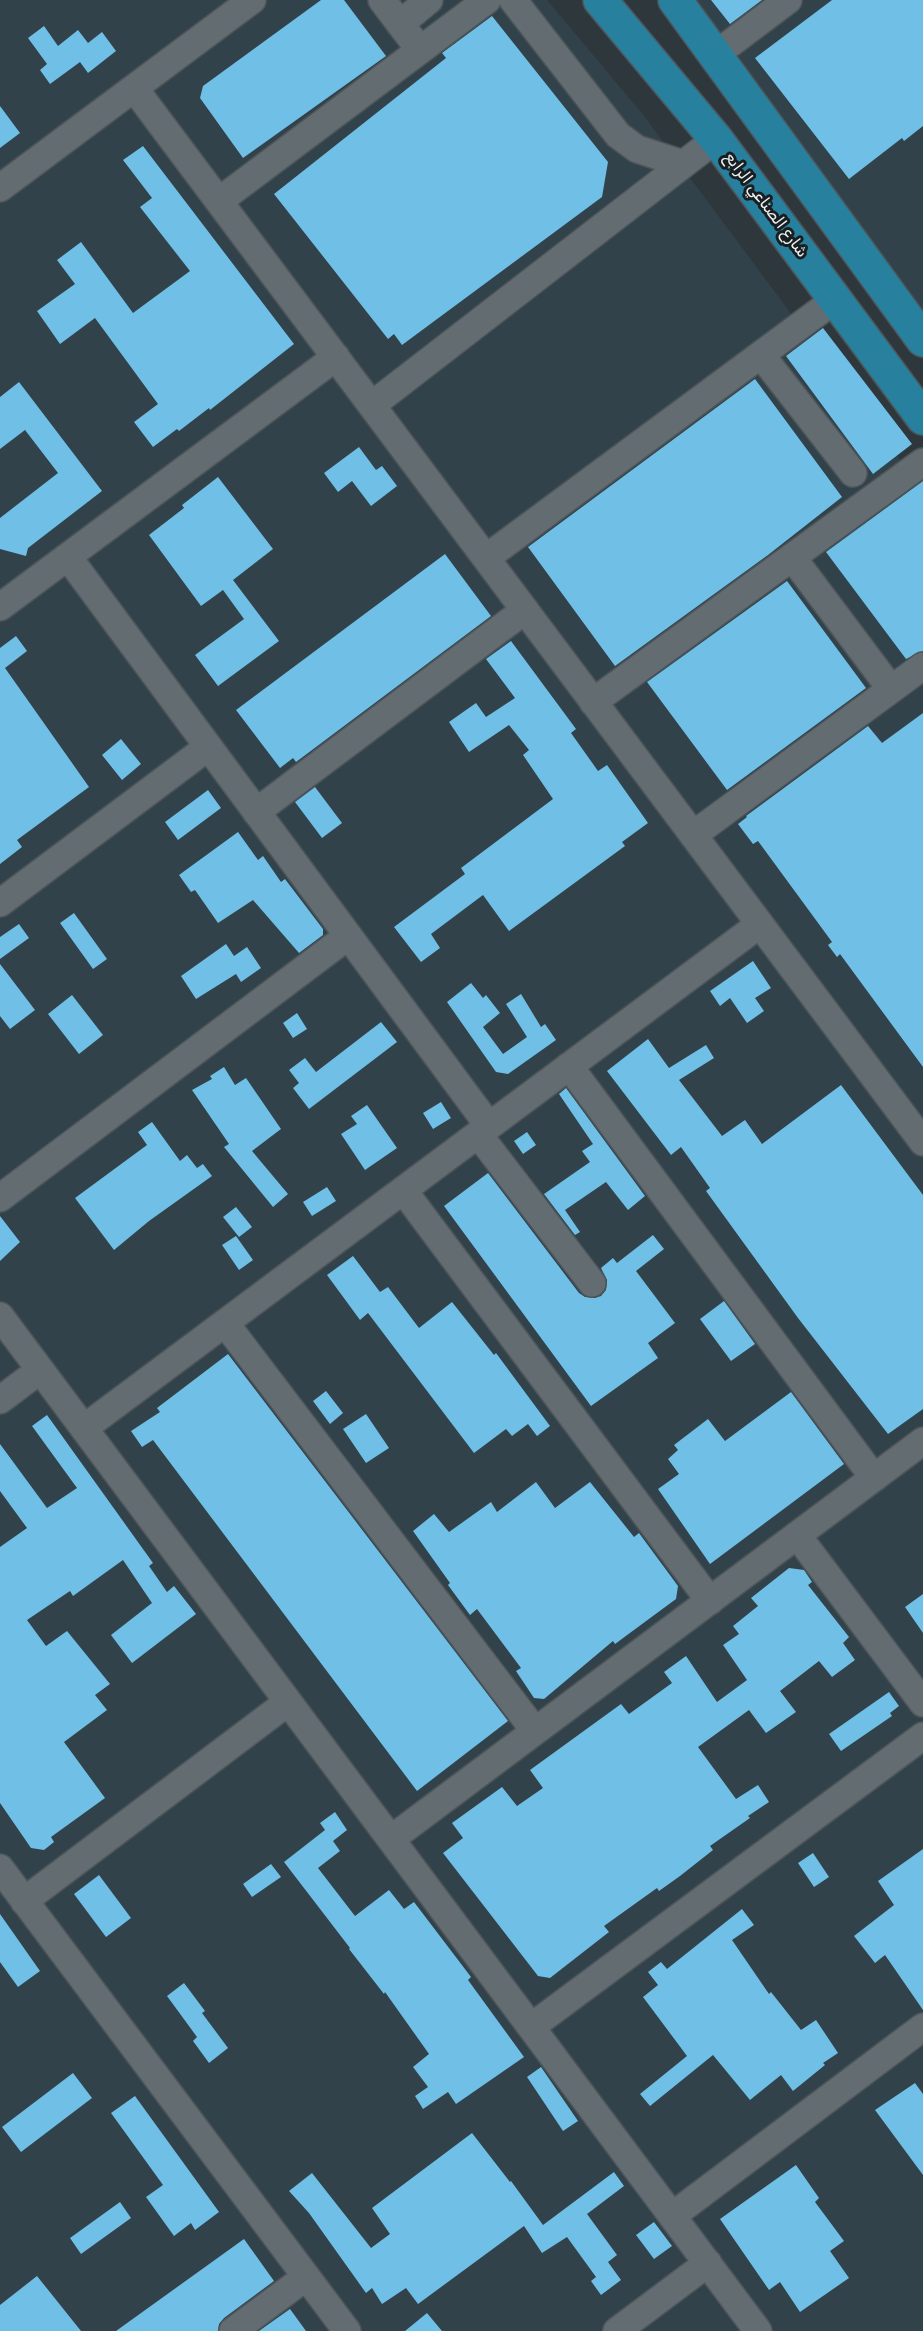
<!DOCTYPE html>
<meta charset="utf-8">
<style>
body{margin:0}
canvas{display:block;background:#2e373c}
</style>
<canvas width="923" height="2331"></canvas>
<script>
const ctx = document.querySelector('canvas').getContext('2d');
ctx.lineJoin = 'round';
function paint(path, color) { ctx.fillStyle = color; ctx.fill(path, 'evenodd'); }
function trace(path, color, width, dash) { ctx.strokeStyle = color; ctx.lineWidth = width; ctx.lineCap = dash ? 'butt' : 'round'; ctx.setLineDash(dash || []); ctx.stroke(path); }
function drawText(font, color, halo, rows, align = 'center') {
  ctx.font = font + ' Rubik,"Noto Naskh Arabic",sans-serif'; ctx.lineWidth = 6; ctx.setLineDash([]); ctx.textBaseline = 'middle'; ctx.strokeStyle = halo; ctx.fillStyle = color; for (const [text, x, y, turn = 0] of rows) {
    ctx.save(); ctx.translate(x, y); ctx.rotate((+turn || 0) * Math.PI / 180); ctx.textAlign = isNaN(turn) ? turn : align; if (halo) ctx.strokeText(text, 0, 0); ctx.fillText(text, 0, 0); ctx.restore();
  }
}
const built = new Path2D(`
 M0 0H547L644 116 923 491V2331H0Z
 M665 0H923V343Z`);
const building = new Path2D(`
 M321 0H344L386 56 243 158 200 98 203 86Z
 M711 0H762L730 24Z
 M832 0H923V126L904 141 902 138 849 179 755 58Z
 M492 16 608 162 602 197 402 345 394 334 388 339 274 194 446 58 442 53Z
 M44 26 58 46 78 30 88 43 102 32 116 51 88 73 80 62 50 84 40 70 47 64 28 38Z
 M0 106 20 133 0 148Z
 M143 146 294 344 210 410 209 408 179 431 177 429 153 447 134 422 158 404 95 318 60 344 37 311 75 284 57 260 81 242 133 313 190 271 140 207 152 198 123 160Z
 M823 328 912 444 873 474 786 356Z
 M755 379 842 497 768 555 615 666 528 547Z
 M19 382 102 491 28 548 26 556 0 549V518L58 473 25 430 0 449V397Z
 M359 447 376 470 382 466 397 486 371 506 352 481 338 492 324 473Z
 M218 477 273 549 233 580 279 641 218 686 195 655 244 619 223 590 201 606 149 535 184 508 182 505Z
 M923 481V651L906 659 826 552Z
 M445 554 491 616 296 762 293 758 280 768 236 710Z
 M787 581 866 688 727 790 647 682Z
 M16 636 27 651 5 668 89 787 17 840 22 847 0 864V648Z
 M511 641 576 729 571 733 598 771 607 765 648 823 622 842 625 846 509 931 483 895 431 934 440 948 421 962 394 927 465 874 461 868 553 799 523 755 529 750 509 725 469 752 449 722 476 703 486 717 515 698 486 659Z
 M923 713V1067L840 954 837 957 828 945 832 942 758 841 753 844 738 824 747 817 746 816 868 726 882 743Z
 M121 739 141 764 122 780 102 755Z
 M315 787 342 823 322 838 295 802Z
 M208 790 221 808 178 840 165 822Z
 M238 832 258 860 263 856 281 882 285 879 323 929V935L299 953 253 900 218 923 195 890 191 892 179 875Z
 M74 913 107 959 93 969 60 923Z
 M19 924 29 938 0 959V937Z
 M226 944 234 956 247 947 261 968 241 982 236 974 196 999 181 976Z
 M753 961 771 988 755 998 764 1011 747 1023 730 998 720 1006 710 991Z
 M0 964 35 1010 10 1029 0 1016Z
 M471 983 483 998 486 995 500 1013 483 1027 503 1054 527 1037 506 1004 521 994 541 1027 545 1024 556 1040 508 1074 496 1072 447 1002Z
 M72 995 103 1035 79 1054 48 1014Z
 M297 1013 307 1029 293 1038 283 1023Z
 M381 1022 397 1042 309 1109 293 1088 299 1083 289 1070 305 1058 316 1072Z
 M648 1039 669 1068 706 1045 714 1058 679 1080 722 1136 745 1120 762 1144 841 1085 923 1195V1409L888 1434 798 1318 706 1191 710 1188 681 1147 671 1155 607 1071Z
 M224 1067 235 1085 246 1078 281 1129 252 1151 288 1194 273 1207 224 1147 229 1144 192 1090 212 1079 210 1076Z
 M566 1088 645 1196 628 1210 606 1182 565 1210 580 1232 575 1235 544 1194 590 1162 582 1151 593 1144 559 1094Z
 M441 1102 451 1118 433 1129 423 1113Z
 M367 1105 397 1148 365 1170 341 1134 357 1124 351 1116Z
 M152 1122 180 1161 187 1155 197 1168 203 1164 212 1176 149 1221 114 1250 75 1198 147 1145 138 1132Z
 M527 1132 536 1145 523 1154 514 1141Z
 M488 1173 579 1293 585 1297 595 1298 601 1296 606 1290 607 1280 601 1268 613 1258 617 1263 653 1235 664 1249 636 1271 675 1323 648 1343 658 1358 591 1406 444 1206Z
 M327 1187 336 1201 312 1216 303 1202Z
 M236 1207 252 1227 239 1237 223 1217Z
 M0 1216 20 1242 0 1261Z
 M236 1236 253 1260 239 1270 222 1245Z
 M353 1256 380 1292 388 1287 419 1328 452 1302 494 1355 496 1353 550 1426 537 1436 528 1424 512 1436 506 1429 474 1453 368 1313 360 1320 327 1275Z
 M724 1301 755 1344 731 1361 700 1319Z
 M228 1354 508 1721 417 1791 153 1440 142 1447 131 1431 160 1412 157 1408Z
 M326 1391 343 1413 330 1424 313 1401Z
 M791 1392 844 1464 710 1564 658 1489 679 1474 668 1459 678 1450 674 1445 708 1419 725 1441Z
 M366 1414 389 1448 366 1463 343 1429Z
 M47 1415 153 1563 149 1566 167 1592 174 1586 196 1614 132 1663 111 1635 152 1603 123 1560 73 1596 70 1591 27 1620 46 1646 67 1631 110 1684 95 1695 107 1710 64 1742 105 1798 51 1837 54 1842 44 1850 31 1848 0 1803V1547L27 1528 0 1491V1444L47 1508 77 1488 32 1426Z
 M536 1482 555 1508 590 1482 634 1537 639 1533 678 1586 676 1599 615 1644 613 1641 544 1699 534 1698 516 1671 521 1668 477 1609 470 1615 448 1585 450 1583 413 1531 434 1514 449 1532 491 1502 497 1512Z
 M789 1568 804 1570 812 1582 808 1585 849 1637 843 1643 855 1660 832 1677 819 1661 780 1691 796 1712 766 1733 749 1710 698 1747 736 1799 758 1785 769 1802 748 1816 750 1818 710 1846 713 1850 680 1876 659 1891 657 1888 604 1926 609 1932 550 1978 538 1976 443 1853 463 1838 452 1823 502 1787 517 1806 543 1788 530 1770 621 1704 629 1714 672 1683 664 1672 686 1656 717 1702 747 1680 723 1645 739 1634 733 1626 758 1606 751 1598Z
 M923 1594V1633L905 1607Z
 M889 1692 899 1706 890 1713 892 1716 841 1751 829 1734Z
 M335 1812 347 1830 333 1841 340 1851 318 1868 355 1916 389 1890 404 1909 414 1902 471 1977 468 1980 524 2057 456 2104 448 2092 423 2109 415 2096 428 2087 413 2067 429 2054 385 1992 384 1994 349 1949 350 1948 284 1862 325 1830 320 1823Z
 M923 1849V2010L885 1955 875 1963 854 1936 894 1905 878 1881Z
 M813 1853 829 1877 814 1887 798 1863Z
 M271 1864 281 1877 252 1897 243 1884Z
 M99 1875 131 1918 106 1937 74 1894Z
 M742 1909 754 1925 732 1940 769 1994 771 1992 801 2030 816 2020 838 2053 823 2063 825 2065 793 2091 781 2075 750 2100 713 2055 650 2106 640 2094 687 2056 643 1997 658 1985 648 1972 661 1962 667 1969Z
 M0 1914 40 1971 18 1987 0 1962Z
 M184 1983 205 2011 202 2013 228 2048 209 2063 193 2041 197 2037 167 1996Z
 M541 2067 578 2121 563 2131 527 2077Z
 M73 2073 92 2098 21 2152 2 2127Z
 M915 2083 923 2094V2175L875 2110Z
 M135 2096 219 2212 195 2230 191 2223 174 2236 146 2197 163 2185 111 2113Z
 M472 2133 510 2182 511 2181 543 2225 614 2172 624 2186 587 2214 617 2255 608 2262 621 2280 601 2295 591 2281 596 2277 567 2237 542 2253 524 2226 418 2304 406 2288 382 2304 372 2288 366 2293 309 2213 289 2191 312 2173 371 2248 390 2234 372 2208Z
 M796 2165 819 2198 815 2202 844 2241 830 2251 849 2278 800 2312 780 2282 769 2290 720 2219Z
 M120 2202 131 2218 81 2254 70 2238Z
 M654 2222 672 2246 654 2259 636 2235Z
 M244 2239 274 2281 224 2318 219 2324 218 2331H116Z
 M37 2276 81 2331H0V2305Z
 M290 2309 306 2331H259Z
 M427 2313 442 2331H405Z`);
const minor = new Path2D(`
 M382 0 420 50
 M513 0 618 135 637 149 683 164
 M400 24 429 0
 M715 55 788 0
 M134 88 923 1142
 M0 188 252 0
 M219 201 487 0
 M761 355 853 473
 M372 405 716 139
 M68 557 489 1126
 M792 557 891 689
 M486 558 836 299
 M0 607 336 357
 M593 702 923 462
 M256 812 525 610
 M693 835 923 666
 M0 903 208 747
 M569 1066 874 1478
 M478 1134 592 1283
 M403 1190 710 1601
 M0 1198 348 936
 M0 1316 758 2331
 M225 1323 535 1731
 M0 1400 40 1370
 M84 1428 760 924
 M797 1535 923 1703
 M391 1839 923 1441
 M0 1868 347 2331
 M24 1901 288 1702
 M531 2027 923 1736
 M672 2216 923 2027
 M233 2331 306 2277
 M617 2331 708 2263`);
const major = new Path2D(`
 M600 0 716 139 923 418
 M675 0 923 340`);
const streetNames = [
 ["شارع الصناعي الرابع",766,205,53]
];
paint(built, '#32424a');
paint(building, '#6fbfe6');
trace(minor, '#4d5559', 30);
trace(major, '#4d5559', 36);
trace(minor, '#626c71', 27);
trace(major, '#28809f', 33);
drawText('16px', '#eaf0f3', '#191e20', streetNames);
</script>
